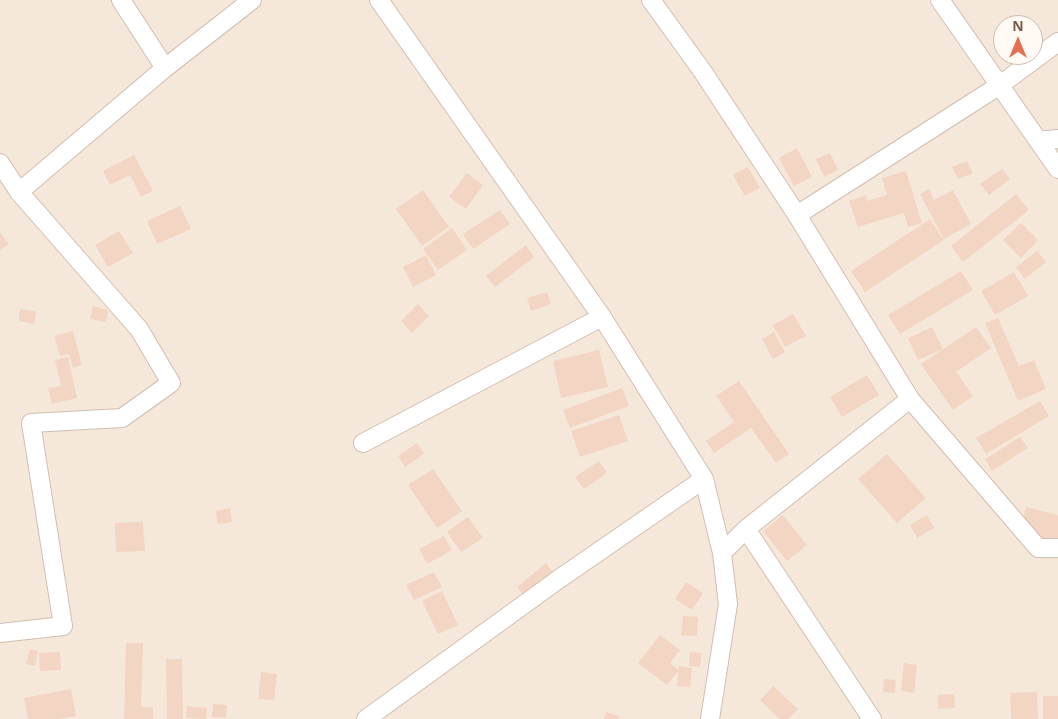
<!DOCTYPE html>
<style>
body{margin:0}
#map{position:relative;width:1058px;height:719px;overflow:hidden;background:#fdf6ec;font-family:"Open Sans",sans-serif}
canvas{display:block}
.north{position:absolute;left:993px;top:15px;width:50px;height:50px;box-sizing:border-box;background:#fffaf3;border:1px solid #cabbb1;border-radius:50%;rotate:0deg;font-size:14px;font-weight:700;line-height:20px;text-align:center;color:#7a5c4d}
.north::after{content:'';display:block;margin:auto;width:18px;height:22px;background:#e76f51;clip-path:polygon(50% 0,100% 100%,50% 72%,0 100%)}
</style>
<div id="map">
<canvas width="1058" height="719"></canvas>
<div class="north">N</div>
</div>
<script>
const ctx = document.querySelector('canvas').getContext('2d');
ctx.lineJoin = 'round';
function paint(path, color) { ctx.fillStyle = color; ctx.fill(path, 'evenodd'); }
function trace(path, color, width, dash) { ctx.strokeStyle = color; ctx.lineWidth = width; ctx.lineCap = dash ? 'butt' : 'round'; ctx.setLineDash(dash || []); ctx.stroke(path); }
const residential = new Path2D(`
 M0 0H1058V719H0ZM1003 25H1033V55H1003Z`);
const building = new Path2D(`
 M797 148 812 177 794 186 779 158Z
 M830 153 838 170 824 177 816 159Z
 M134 155 153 191 141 197 130 175 110 185 103 171Z
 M967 161 973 173 958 179 952 167Z
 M748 167 760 188 745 196 733 175Z
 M1002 169 1010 179 989 195 980 184Z
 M906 171 922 223 908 227 904 213 858 227 849 201 866 195 867 201 887 195 882 178Z
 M467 173 483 185 466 209 449 197Z
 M929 189 934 200 953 190 971 224 944 239 920 194Z
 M423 190 449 227 422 246 396 209Z
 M1016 194 1029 210 963 262 951 246Z
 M180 206 191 229 157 244 147 221Z
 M500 210 510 224 473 249 463 234Z
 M930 219 944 240 865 292 851 271Z
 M1021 223 1038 240 1021 258 1003 240Z
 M452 228 467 250 438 270 423 249Z
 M119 231 133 253 108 267 95 245Z
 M0 232 9 244 0 250Z
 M526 245 534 257 495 287 486 276Z
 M1037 251 1046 262 1025 279 1016 267Z
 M426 255 436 275 413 287 403 267Z
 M961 271 973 290 900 334 888 315Z
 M1014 272 1028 296 995 315 981 291Z
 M547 292 551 304 531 311 527 298Z
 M418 304 429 316 412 333 401 321Z
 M93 306 108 310 106 322 90 319Z
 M20 309 36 311 34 324 19 321Z
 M793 314 806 336 785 347 773 325Z
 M998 318 1019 366 1034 360 1046 389 1018 401 985 323Z
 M932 327 943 349 918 360 908 338Z
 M976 327 991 348 956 372 973 396 953 410 921 364Z
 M73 331 82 365 73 368 69 354 60 356 54 336Z
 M774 332 785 352 773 359 762 339Z
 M599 350 608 387 561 398 553 361Z
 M68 357 77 398 52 404 48 388 61 386 55 360Z
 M867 375 879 395 842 417 830 397Z
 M739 381 789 454 776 463 751 428 714 453 706 441 734 422 716 396Z
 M622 388 629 406 570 428 563 410Z
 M1040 401 1049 416 986 454 976 438Z
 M619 415 628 441 580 457 571 431Z
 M1020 437 1028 448 992 471 985 459Z
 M417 443 424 454 405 467 398 456Z
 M887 454 926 498 897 523 858 479Z
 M599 461 607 473 584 489 575 477Z
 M433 469 462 511 437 528 408 485Z
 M1026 507 1058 515V547L1018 537Z
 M230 508 232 522 218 524 215 511Z
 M783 515 807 545 787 561 763 531Z
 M927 515 934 528 917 538 910 525Z
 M468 517 483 538 461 552 447 532Z
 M143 522 145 551 116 552 115 523Z
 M444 536 452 550 427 564 419 549Z
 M546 563 560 581 531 604 517 587Z
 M434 572 442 587 414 600 406 585Z
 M686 582 703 593 692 610 675 599Z
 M442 591 458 625 438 634 422 601Z
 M683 616 698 617 697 636 681 635Z
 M660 635 680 650 670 663 679 670 667 685 638 663Z
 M126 643H143L141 707H153V719H124Z
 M30 649 38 651 35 666 26 664Z
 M60 652 61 670 40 671 39 653Z
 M690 652 702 653 700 667 689 666Z
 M166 659H182L183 719H167Z
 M904 663 917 665 914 693 901 691Z
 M679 666 692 668 690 687 677 686Z
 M261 672 277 674 274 700 258 699Z
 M884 679 896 680 895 693 883 692Z
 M773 686 798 709 788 719H780L760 700Z
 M71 689 76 716 59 719H28L24 698Z
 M1037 692 1038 719H1011L1010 693Z
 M954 694 955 708 938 709V695Z
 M1043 696H1058V719H1043Z
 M213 704 227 705 226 718 212 717Z
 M187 706 207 708 206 719 186 718Z
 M606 712 619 716 618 719H604Z`);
const street = new Path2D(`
 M379 0 602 317 704 479
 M651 0 703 72 797 215 910 399 1038 548H1058
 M940 0 1058 169
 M165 68 252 0
 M1038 141 1058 139
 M0 163 19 192 139 329 171 383 122 418 31 423 63 626 0 633
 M19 192 165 68 121 0
 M797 215 1000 85 1058 42
 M363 443 602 317
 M746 529 872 719
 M366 719 559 579 704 479 722 553
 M710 719 728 604 722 553 746 529 910 399`);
paint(residential, '#f5e8da');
paint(building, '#f3d5c3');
trace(street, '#d1beb0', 20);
trace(street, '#fff', 18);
</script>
